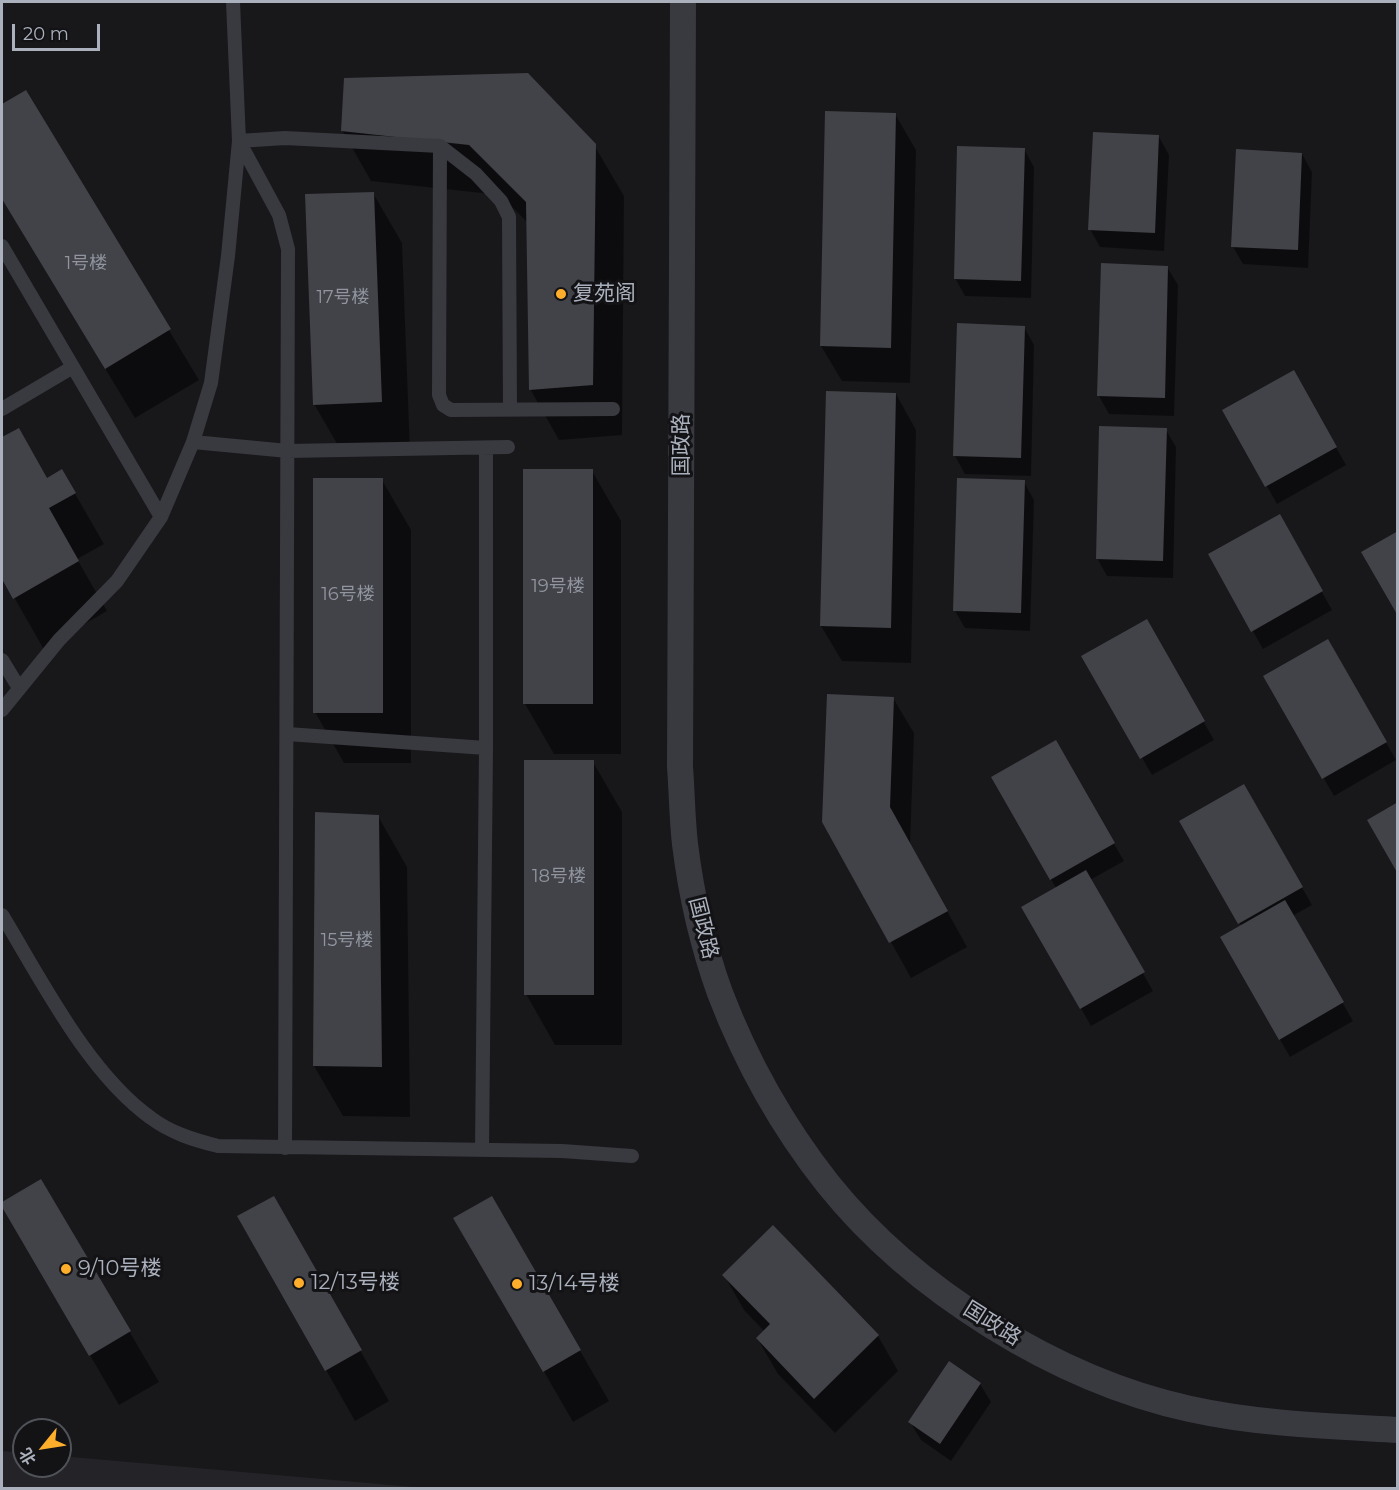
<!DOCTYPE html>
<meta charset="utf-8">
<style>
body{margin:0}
#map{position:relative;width:1399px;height:1490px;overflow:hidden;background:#18181b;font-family:Montserrat,"Noto Sans SC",sans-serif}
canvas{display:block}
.frame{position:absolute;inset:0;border:3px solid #aab0bc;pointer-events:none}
.north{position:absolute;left:12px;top:1418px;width:60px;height:60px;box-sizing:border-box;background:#131316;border:2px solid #4f5258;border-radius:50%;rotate:240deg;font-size:16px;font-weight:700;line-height:24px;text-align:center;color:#aab0bc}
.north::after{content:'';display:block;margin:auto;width:21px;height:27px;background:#ffae2c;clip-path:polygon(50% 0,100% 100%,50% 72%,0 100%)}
.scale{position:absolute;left:12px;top:24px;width:88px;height:27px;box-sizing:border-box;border:3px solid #aab0bc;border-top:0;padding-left:8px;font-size:18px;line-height:21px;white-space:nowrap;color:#aab0bc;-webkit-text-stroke:4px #131316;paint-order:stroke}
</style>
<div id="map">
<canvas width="1399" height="1490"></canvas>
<div class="frame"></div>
<div class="north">北</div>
<div class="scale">20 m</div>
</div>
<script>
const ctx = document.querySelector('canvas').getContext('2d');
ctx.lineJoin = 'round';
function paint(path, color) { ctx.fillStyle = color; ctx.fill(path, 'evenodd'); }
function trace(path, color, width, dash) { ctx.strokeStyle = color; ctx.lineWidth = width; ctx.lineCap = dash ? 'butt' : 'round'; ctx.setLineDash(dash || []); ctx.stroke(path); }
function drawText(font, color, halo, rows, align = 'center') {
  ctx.font = font + ' Montserrat,"Noto Sans SC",sans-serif'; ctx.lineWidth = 6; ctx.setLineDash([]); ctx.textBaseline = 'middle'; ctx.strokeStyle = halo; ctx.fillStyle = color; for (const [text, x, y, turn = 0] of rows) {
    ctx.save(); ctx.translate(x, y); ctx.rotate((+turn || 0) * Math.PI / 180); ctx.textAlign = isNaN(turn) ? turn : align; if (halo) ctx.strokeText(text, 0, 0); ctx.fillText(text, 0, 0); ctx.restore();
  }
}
const built = new Path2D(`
 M2 1451 24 1453V1466H60V1456L425 1488H2Z`);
const shadow = new Path2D(`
 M25 92 199 380 135 418 2 198V106Z
 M895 114 916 150 910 383 842 381 821 346Z
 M342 130 594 145 624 196 622 435 559 440 530 389 528 223 500 195 371 181Z
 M1159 137 1169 155 1164 251 1100 247 1090 229Z
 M1024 149 1034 167 1031 298 965 296 955 278Z
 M1302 154 1312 172 1308 268 1243 264 1233 247Z
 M373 193 402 243 410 452 343 454 314 404Z
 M1167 267 1178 285 1174 416 1109 414 1099 396Z
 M1024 327 1034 345 1031 476 965 474 955 456Z
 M1294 372 1346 465 1277 504 1224 410Z
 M896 394 916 430 911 663 842 661 821 626Z
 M18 430 47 480 62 471 104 544 77 559 107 611 43 648 2 576V439Z
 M1166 430 1176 447 1173 578 1107 576 1097 558Z
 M592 471 621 521V754H554L525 704Z
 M382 480 411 530V763H344L315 712Z
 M1024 482 1034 500 1030 631 965 628 955 611Z
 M1279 516 1332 610 1263 649 1210 555Z
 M1146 621 1214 740 1152 775 1083 656Z
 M1328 641 1396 760 1334 796 1265 677Z
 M893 698 914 733 910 844 967 947 911 978 824 822Z
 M1055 742 1124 861 1090 880 1153 991 1091 1026 1023 907 1056 888 993 778Z
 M593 762 622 812V1045H555L526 994Z
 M1244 786 1312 905 1292 916 1353 1021 1290 1057 1222 938 1242 927 1181 822Z
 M316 813 378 816 407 867 410 1117 343 1116 314 1066Z
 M41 1181 159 1382 119 1405 2 1204Z
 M273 1198 389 1401 355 1421 239 1217Z
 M492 1198 609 1401 573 1422 456 1219Z
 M724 1275 878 1336 898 1371 835 1433 778 1374 757 1338 764 1331 744 1310Z
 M949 1364 980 1384 991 1402 951 1461 921 1440 910 1422Z`);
const building = new Path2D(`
 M528 73 596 144 593 385 529 390 526 202 469 145 341 131 344 78Z
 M26 90 171 329 105 369 2 199V104Z
 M825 111 896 113 891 348 820 346Z
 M1093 132 1159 135 1155 233 1088 230Z
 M957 146 1025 148 1021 281 954 279Z
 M1236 149 1302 153 1298 250 1231 247Z
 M374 192 382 402 313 405 305 194Z
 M1101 263 1168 266 1165 398 1097 396Z
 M957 323 1025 326 1021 458 953 456Z
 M1294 370 1337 447 1265 487 1222 410Z
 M826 391 896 393 891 628 820 626Z
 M1099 426 1167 428 1163 561 1096 559Z
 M19 428 47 478 62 469 76 493 49 508 79 561 13 599 2 579V437Z
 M523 469H593V704H523Z
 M313 478H383V713H313Z
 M957 478 1025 480 1021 613 953 611Z
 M1280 514 1323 591 1251 632 1208 554Z
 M1398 531V616L1361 552Z
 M1147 619 1205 721 1140 759 1081 656Z
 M1328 639 1387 742 1322 779 1263 676Z
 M827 694 894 697 890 807 948 911 889 943 822 822Z
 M1056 740 1115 843 1050 880 991 777Z
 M524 760H594V995H524Z
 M1244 784 1303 887 1238 924 1179 821Z
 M1398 802V874L1367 820Z
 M315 812 379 815 382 1067 313 1066Z
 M1086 870 1145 972 1080 1009 1021 907Z
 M1285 900 1344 1002 1279 1040 1220 937Z
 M41 1179 131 1331 89 1356 2 1207V1202Z
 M274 1196 362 1350 325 1371 237 1216Z
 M492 1196 581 1350 543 1372 453 1218Z
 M773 1225 879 1335 814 1399 756 1338 770 1324 722 1275Z
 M949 1361 981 1383 940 1444 908 1422Z`);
const lane = new Path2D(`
 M239 141 279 215 288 249 285 1148
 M239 141 285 138 440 146 476 174 501 201 509 217 510 409
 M440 146 439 395 443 405 451 410 613 409
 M2 246 161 517
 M2 409 73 367
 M193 442 288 451 508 447
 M2 660 19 688
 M2 710 59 640 117 581 161 517 193 442 211 383 228 256 239 141 233 2
 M287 734 486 748
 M2 915C42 981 88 1073 151 1118 171 1133 194 1140 218 1146L562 1151 632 1156
 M482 1150 486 748V448`);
const street = new Path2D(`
 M683 2 680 767C682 792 682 818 685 844 691 893 703 946 720 993 746 1061 783 1127 828 1184 913 1290 1057 1380 1190 1409 1258 1424 1328 1426 1398 1430`);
const markers = [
 [561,294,6,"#ffae2c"],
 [66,1269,6,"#ffae2c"],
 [299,1283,6,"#ffae2c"],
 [517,1284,6,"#ffae2c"]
];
const numberNames = [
 ["1号楼",86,264],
 ["17号楼",343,298],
 ["19号楼",558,587],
 ["16号楼",348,595],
 ["18号楼",559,877],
 ["15号楼",347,941]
];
const poiNames = [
 ["复苑阁",573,294],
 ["9/10号楼",78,1269],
 ["12/13号楼",311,1283],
 ["13/14号楼",529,1284]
];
const streetNames = [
 ["国政路",682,445,-90],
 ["国政路",703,928,76],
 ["国政路",992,1324,32]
];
paint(built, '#242428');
paint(shadow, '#0007');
paint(building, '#424348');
trace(lane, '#393a40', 14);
trace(street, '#393a40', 26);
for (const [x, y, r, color] of markers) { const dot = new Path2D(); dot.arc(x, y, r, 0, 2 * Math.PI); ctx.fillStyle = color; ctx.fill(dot); trace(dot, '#131316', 2); }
drawText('18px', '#90959f', null, numberNames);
drawText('21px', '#aab0bc', '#131316', poiNames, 'left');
drawText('21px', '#aab0bc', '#131316', streetNames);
</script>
